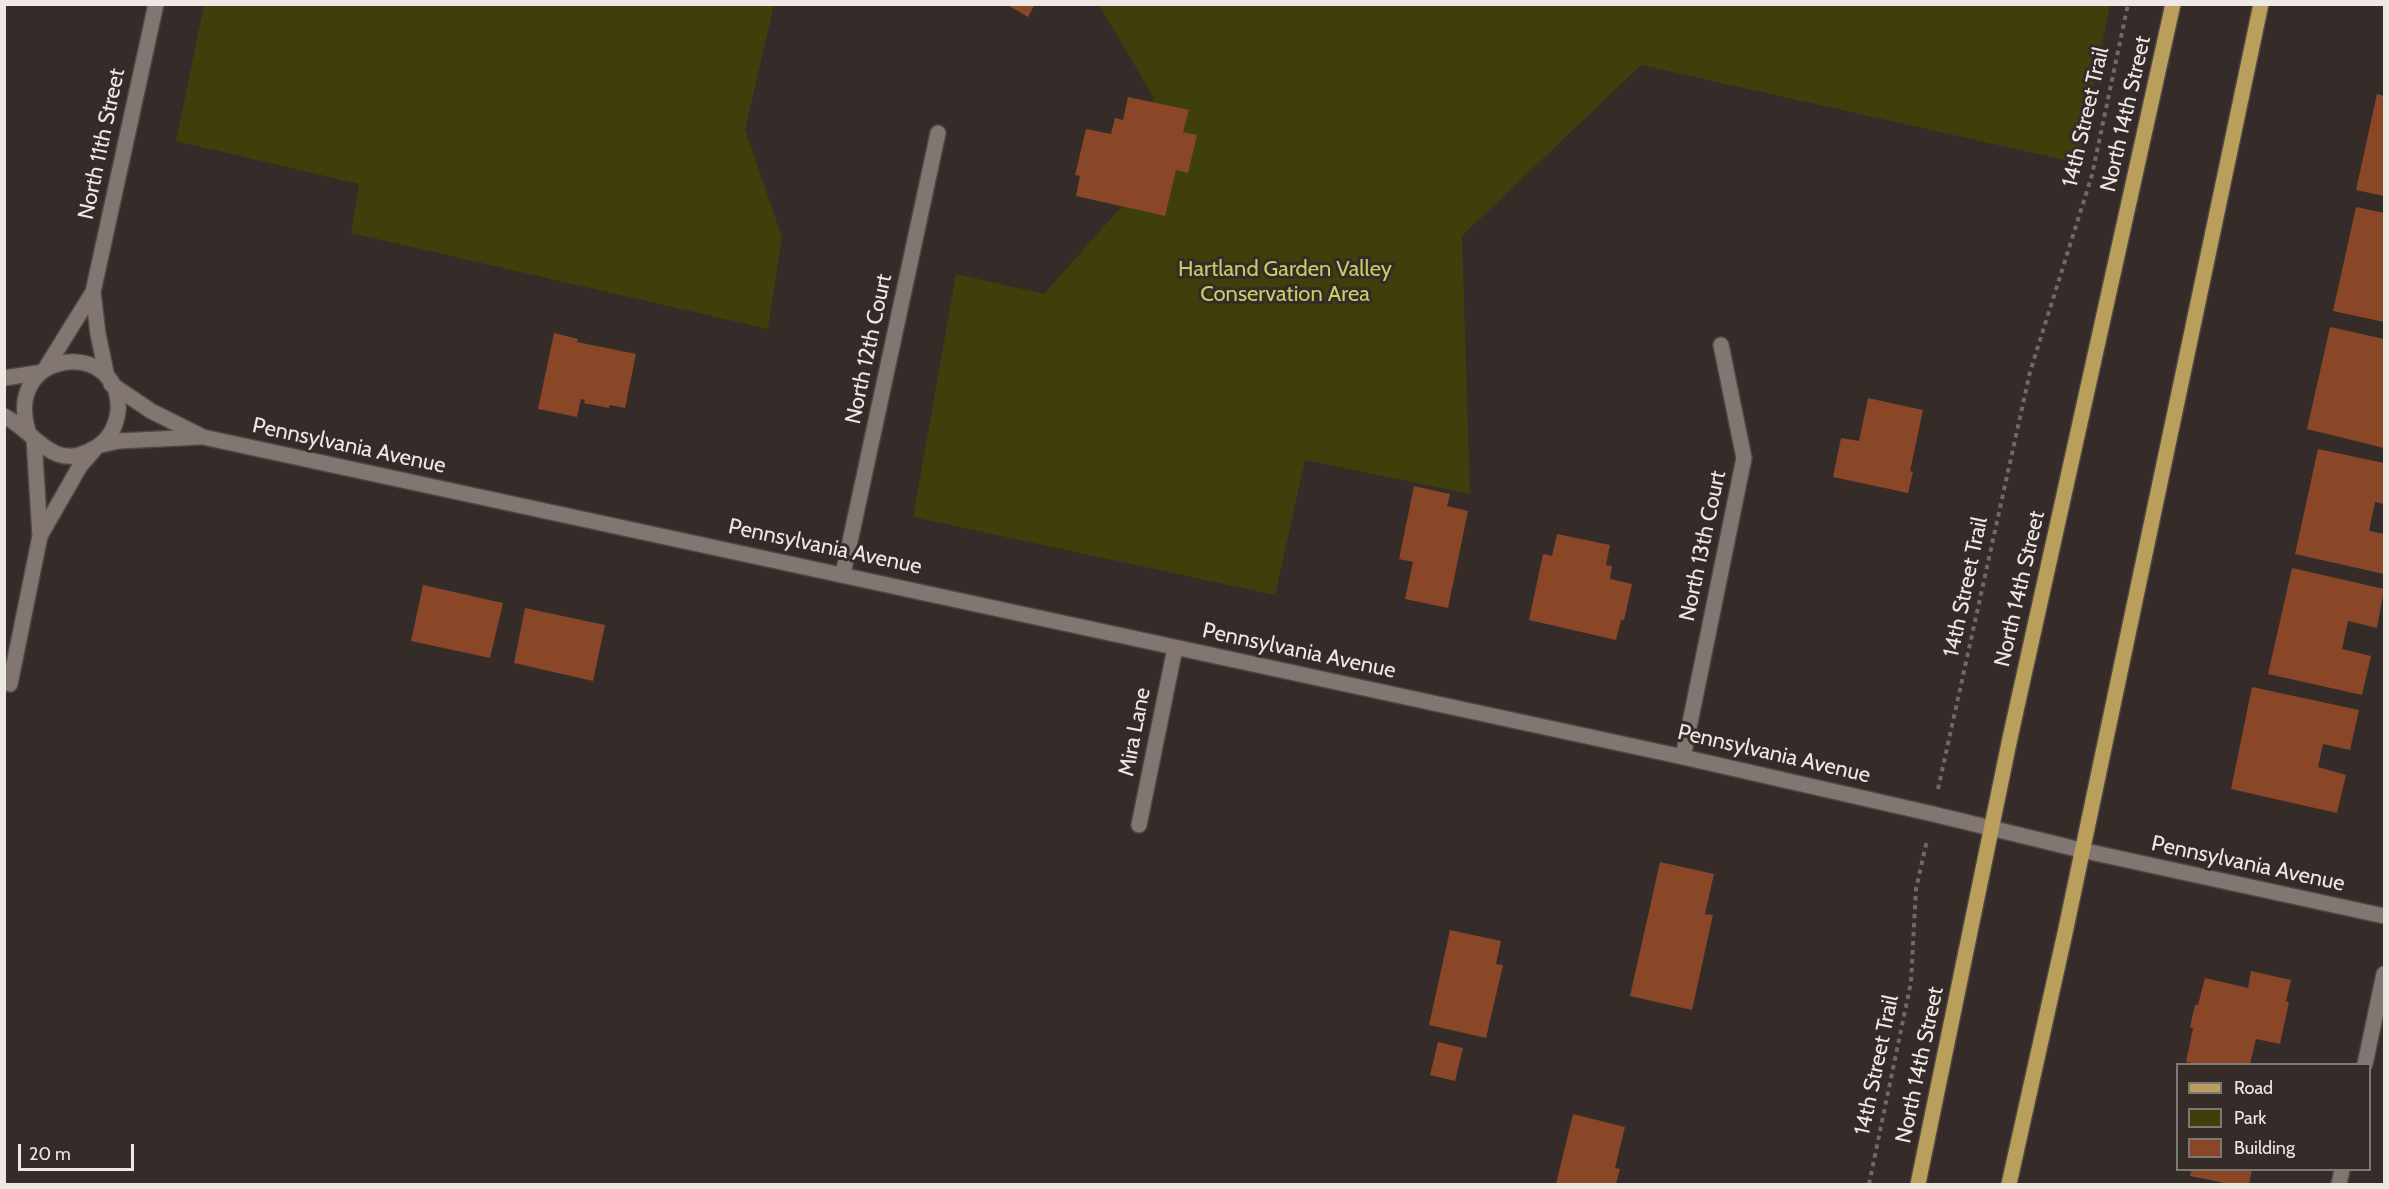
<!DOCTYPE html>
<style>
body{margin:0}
#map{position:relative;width:2389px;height:1189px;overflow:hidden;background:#352b28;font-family:Cabin,sans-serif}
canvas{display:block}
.frame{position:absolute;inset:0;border:6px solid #eee8e5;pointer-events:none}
.legend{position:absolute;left:2176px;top:1063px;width:195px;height:108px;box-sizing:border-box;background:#352b28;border:2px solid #7f7774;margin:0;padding:8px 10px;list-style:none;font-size:18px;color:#eee8e5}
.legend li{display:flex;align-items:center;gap:12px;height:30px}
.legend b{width:30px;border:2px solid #7f7774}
.scale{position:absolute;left:18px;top:1144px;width:116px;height:27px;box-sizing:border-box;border:3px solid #eee8e5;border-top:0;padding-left:8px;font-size:18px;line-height:21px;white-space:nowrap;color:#eee8e5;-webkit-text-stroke:4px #352b28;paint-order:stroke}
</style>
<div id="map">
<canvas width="2389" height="1189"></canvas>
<div class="frame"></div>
<ul class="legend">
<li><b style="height:8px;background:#ba9e5b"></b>Road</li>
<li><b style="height:16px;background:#3e3f0a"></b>Park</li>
<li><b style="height:16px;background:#894728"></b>Building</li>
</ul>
<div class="scale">20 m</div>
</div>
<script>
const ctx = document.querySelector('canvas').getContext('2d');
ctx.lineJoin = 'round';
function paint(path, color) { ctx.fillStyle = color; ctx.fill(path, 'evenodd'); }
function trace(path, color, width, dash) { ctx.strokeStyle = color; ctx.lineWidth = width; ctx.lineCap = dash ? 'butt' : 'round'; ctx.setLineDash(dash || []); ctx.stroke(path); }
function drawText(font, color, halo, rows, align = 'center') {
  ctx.font = font + ' Cabin,sans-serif'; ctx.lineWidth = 6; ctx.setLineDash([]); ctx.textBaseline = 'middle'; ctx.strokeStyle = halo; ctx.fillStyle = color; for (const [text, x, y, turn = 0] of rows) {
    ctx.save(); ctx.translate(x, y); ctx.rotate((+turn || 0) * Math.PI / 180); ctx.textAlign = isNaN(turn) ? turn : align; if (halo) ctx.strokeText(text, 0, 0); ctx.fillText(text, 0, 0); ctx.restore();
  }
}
const green = new Path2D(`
 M204 5H774L745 130 782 237 768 329 351 233 359 184 176 141Z
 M1099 5H2110L2078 163 1641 65 1462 236 1470 494 1305 460 1275 595 913 517 956 274 1044 294 1130 197 1154 98Z`);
const building = new Path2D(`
 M1006 4H1035L1028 17Z
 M2377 94 2384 96V196L2356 190Z
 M1128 97 1189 110 1183 132 1197 135 1188 173 1176 170 1165 216 1076 196 1080 176 1075 175 1086 129 1111 134 1115 118 1123 120Z
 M2356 207 2384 213V322L2333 311Z
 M2330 327 2384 339V448L2307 429Z
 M554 333 578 339 577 342 636 354 625 408 610 405 609 408 584 403 585 400 581 399 577 417 538 409Z
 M1868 398 1923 410 1910 471 1913 472 1908 493 1833 477 1841 438 1859 441Z
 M2318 449 2384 463V504L2375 502 2369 531 2384 534V574L2295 554Z
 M1414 486 1450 494 1447 506 1468 511 1448 608 1405 599 1413 562 1399 559Z
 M1557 534 1610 545 1606 565 1612 566 1610 579 1632 584 1624 620H1621L1616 640 1529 620 1543 554 1552 556Z
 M2292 568 2384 589 2377 628 2348 621 2342 649 2371 656 2362 695 2268 674Z
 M423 585 503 603 490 658 411 641Z
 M525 608 605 625 593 681 514 663Z
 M2252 687 2359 710 2350 750 2323 744 2318 767 2346 775 2337 813 2231 789Z
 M1660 862 1714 874 1705 914 1713 915 1692 1010 1630 996Z
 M1450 930 1501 941 1496 964 1503 965 1486 1038 1429 1025Z
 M2251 971 2291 980 2286 1001 2289 1002 2280 1044 2256 1039 2250 1064H2199L2186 1062 2193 1028 2190 1027 2195 1005H2198L2205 978 2248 988Z
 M1438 1042 1463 1048 1455 1081 1430 1075Z
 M1573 1114 1625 1127 1615 1168 1620 1169 1616 1184H1556Z
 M2191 1170H2252L2249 1184H2229L2190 1176Z`);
const path = new Path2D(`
 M1938 789 2030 372 2092 175 2128 4
 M1869 1184 1911 982 1916 889 1927 840`);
const minor = new Path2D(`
 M93 292 98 334 107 377
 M47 366 93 292 156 4
 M4 378 37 373
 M111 384 151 411 203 437 1683 757 1933 814 2081 850 2384 916
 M4 416C36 432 53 474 95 448 109 440 116 427 118 411 123 338 0 347 29 434
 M101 445 119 441 200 437
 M40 536 80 466 94 450
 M843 574 938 133
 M10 684 40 536 34 439
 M1683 757 1744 458 1721 345
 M1139 825 1175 648
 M2365 1064 2384 974
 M2339 1184 2342 1170`);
const major = new Path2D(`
 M1918 1184 2010 738 2173 4
 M2009 1184 2065 933 2261 4`);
const streetNames = [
 ["North 14th Street",2126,114,-77],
 ["14th Street Trail",2086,117,-77],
 ["North 11th Street",102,144,-78],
 ["North 12th Court",869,349,-78],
 ["Pennsylvania Avenue",349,446,12],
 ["North 13th Court",1703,546,-78],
 ["Pennsylvania Avenue",825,547,12],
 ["14th Street Trail",1966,587,-78],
 ["North 14th Street",2020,589,-77],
 ["Pennsylvania Avenue",1299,651,12],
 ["Mira Lane",1135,732,-79],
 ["Pennsylvania Avenue",1774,754,13],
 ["Pennsylvania Avenue",2248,864,12],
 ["14th Street Trail",1877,1065,-78],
 ["North 14th Street",1920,1065,-78]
];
const parkNames = [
 ["Hartland Garden Valley",1285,270],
 ["Conservation Area",1285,295]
];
paint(green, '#3e3f0a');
paint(building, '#894728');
trace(minor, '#4f4743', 18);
trace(major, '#4f4743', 18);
trace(path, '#726966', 4, [4.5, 4.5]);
trace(minor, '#827672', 15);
trace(major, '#ba9e5b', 15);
drawText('22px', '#eee8e5', '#352b28', streetNames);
drawText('22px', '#c9cd63', '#352b28', parkNames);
</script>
